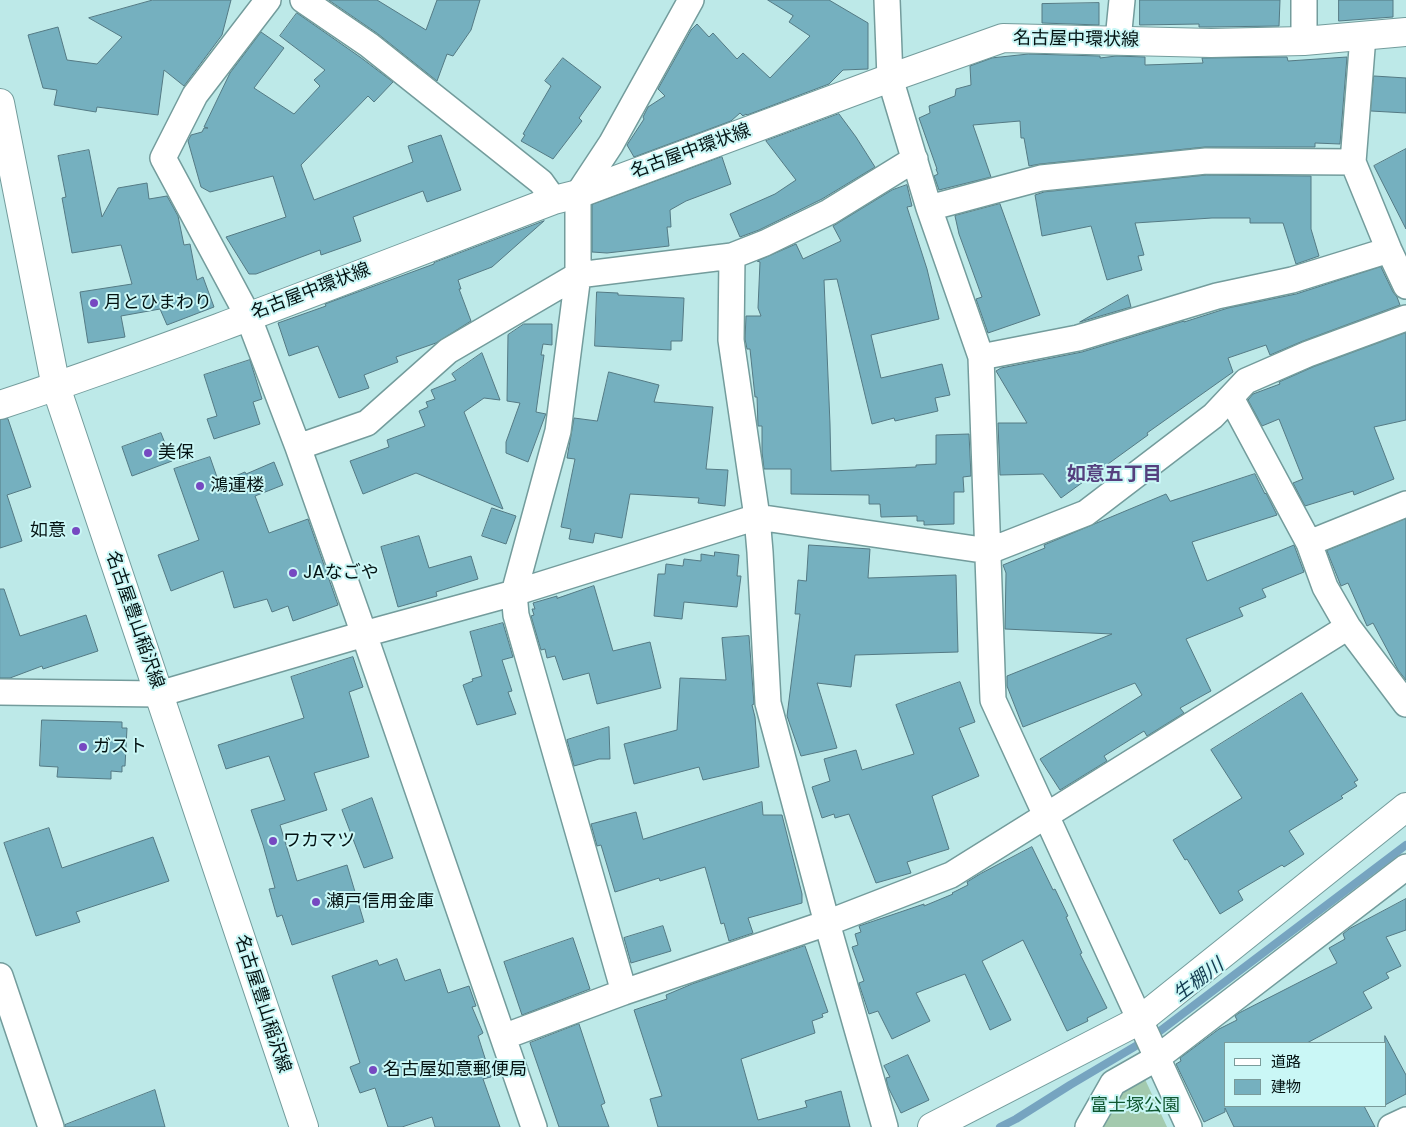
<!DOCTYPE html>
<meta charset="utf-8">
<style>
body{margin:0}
#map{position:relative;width:1406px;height:1127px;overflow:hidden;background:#bde9e8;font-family:Poppins,"Noto Sans JP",sans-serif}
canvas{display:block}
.legend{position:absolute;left:1224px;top:1042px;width:162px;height:65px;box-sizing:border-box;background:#caf7f6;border:1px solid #7b9c9b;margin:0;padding:6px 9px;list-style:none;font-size:15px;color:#041313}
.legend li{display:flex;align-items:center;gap:10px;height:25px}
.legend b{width:25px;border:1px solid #7b9c9b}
</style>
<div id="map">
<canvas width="1406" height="1127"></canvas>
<ul class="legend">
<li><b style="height:6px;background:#fff"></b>道路</li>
<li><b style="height:14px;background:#75b0bf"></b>建物</li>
</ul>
</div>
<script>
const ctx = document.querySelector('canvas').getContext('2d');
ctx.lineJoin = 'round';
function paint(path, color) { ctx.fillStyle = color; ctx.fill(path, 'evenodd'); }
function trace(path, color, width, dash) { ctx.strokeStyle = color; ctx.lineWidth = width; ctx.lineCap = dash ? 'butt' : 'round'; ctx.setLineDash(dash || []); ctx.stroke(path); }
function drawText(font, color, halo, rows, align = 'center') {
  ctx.font = font + ' Poppins,"Noto Sans JP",sans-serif'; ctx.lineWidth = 4; ctx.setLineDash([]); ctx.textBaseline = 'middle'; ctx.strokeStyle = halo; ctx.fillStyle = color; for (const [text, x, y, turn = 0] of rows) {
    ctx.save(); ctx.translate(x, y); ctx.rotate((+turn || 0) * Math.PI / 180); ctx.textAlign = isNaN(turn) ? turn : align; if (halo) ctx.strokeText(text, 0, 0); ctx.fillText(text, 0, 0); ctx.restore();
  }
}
const green = new Path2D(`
 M1143 1075 1167 1127H1100L1122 1085Z`);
const stream = new Path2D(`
 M1000 1127 1016 1119 1070 1085 1156 1034 1406 845`);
const building = new Path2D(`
 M153 0H231L222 35 184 86 164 70 158 115 97 107 96 112 54 105 57 90 43 88 28 35 58 27 67 60 97 64 122 37 89 18Z
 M329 0H377L426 30 437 0H480L471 30 453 56 447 54 437 81 378 34Z
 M768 0H829L868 23V69L843 70 829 84 747 115 746 114 743 116 740 113 731 121 634 157 627 145 644 119 643 117 648 107 665 96 658 89 691 30 697 24 709 37 713 33 737 59 743 53 770 78 810 36 789 22 793 16Z
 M1140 0H1280L1279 26 1211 27H1199V24L1140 25Z
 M1339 0H1393V17L1339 21Z
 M1099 3V25L1042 23V4Z
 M297 13 360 57 393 82 374 102 368 96 301 165 314 200 413 162 408 146 441 135 461 190 427 202 423 191 353 217 361 241 321 255 320 250 256 274H249L226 237 286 217 273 176 210 192 201 187 188 141 191 135 202 132 204 128H208L204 127 230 73 261 32 284 48 254 88 294 114 320 86 314 80 325 70 280 36Z
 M1029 54 1100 56V58L1116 56 1145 57V65L1203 63 1202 58 1287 57 1288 61 1347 57 1340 144 1315 143V147H1205L1040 164 1029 166 1024 138H1021L1020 121 973 125 991 177 939 190 934 176 938 174 936 169H937L919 118 930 113 929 106 955 96 956 89 971 85 970 66 992 58Z
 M563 58 601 87 579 118 582 121 553 159 521 141 525 135 523 134 551 86 545 81Z
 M1374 76 1406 78V113L1371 111Z
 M839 114 856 137 875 167 822 199 759 230 740 237 730 214 775 194 796 180 766 141Z
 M1406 149V229L1374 166Z
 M89 150 102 217 118 188 147 183 149 199 167 196 178 216 184 245 190 244 197 280 203 277 214 307 167 325 160 309 121 316 125 337 88 343 80 292 132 284 121 245 72 253 62 198 66 197 58 156Z
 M722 157 731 184 686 201 670 210 671 227H667L669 246 607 253 592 252V205Z
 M1207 175 1311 176V229L1319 256 1296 264 1283 223H1250V218H1212L1135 223 1144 255 1138 256 1142 270 1107 280 1091 226 1042 236 1035 195 1044 192Z
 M907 185 912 206 907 207 927 269 939 319 871 335 881 378 942 364 950 395 935 398 938 411 895 421 894 418 872 424 837 279 824 280 830 424 831 471 916 467V465L936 464V435L969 434 971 476 963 477 964 492H954V524L924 525V521H917V516L881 517 880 504H869V495L791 494V469H764L762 452V426H758L757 397H755L750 349H747L745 339 746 316H761L758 308 760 262 757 261 796 244 803 259 841 241 833 226 892 190Z
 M1000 204 1040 315 988 333 976 299 982 297 959 234 955 216Z
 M544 221 492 267 458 280 461 289H459L471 321 436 343 396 357 398 362 364 375 369 388 339 398 318 346 289 356 278 323 326 306 325 304 434 264V263Z
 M1381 267 1393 292 1397 297 1400 305 1303 341 1270 355 1266 345 1228 358 1233 372 1147 433 1148 435 1061 498 1043 474 1000 475 998 423H1027L996 371 1001 368 1082 352 1184 321V322L1228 308 1296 294Z
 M597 292 618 293V295L684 298 682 341H671V350L595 346Z
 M1128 295 1131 307 1080 322Z
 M524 324H552V345L543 344 541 355H544L536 412 546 414 545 416 528 462 506 453V442L520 403 507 401 508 335Z
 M1406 333V420L1374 427 1394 479 1354 495 1353 491 1305 506 1293 483 1303 479 1279 419 1262 426 1248 400 1253 394 1280 384 1279 382 1313 367Z
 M482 353 500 400 484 398 464 412 503 509 416 473 363 494 350 461 389 447 387 440 425 426 419 411 428 407 426 402 435 399 431 390 456 380 452 374Z
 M250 360 262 399 253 402 260 424 214 439 207 419 217 416 204 375Z
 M609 372 659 385 654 402 713 407 706 469 728 470 725 506 698 503 699 498 630 494 622 538 595 533 593 543 569 539 571 529 561 527 575 459 567 458 574 418 597 421Z
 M8 419 31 487 7 495 22 541 0 548V420Z
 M161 433 172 461 132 476 122 447Z
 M210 457 219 483 245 472 246 474 274 462 283 485 255 496 269 533 308 519 338 605 293 621 288 606 272 612 267 599 234 608 223 571 171 591 158 555 199 540 174 469Z
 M1255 474 1265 494 1266 493 1277 515 1192 542 1207 581 1294 545 1304 572 1262 589 1266 597 1239 608 1243 616 1186 639 1211 691 1180 708 1184 713 1147 736 1144 731 1104 756 1107 761 1060 790 1040 759 1142 695 1135 683 1023 727 1007 686V676L1112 634 1005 629 1006 573 1003 565 1045 548 1044 545 1166 494 1170 501Z
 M492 508 516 516 506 544 482 536Z
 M1406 519V680L1398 670 1373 623 1367 626 1348 583 1341 586 1327 551Z
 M419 536 429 568 471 556 478 579 436 592 437 596 398 607 381 547Z
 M809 545 870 549 868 578 956 575 958 652 855 655 851 687 817 683 837 748 801 756 787 716 800 614H795L798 580 806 581Z
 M715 552 739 555 737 576H741L737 607 684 602 682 619 654 616 658 574H665L666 564 683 566 684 559 701 561V554L714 556Z
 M594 586 613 651 650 642 661 688 597 704 589 673 563 680 555 656 547 658 545 649 541 650 531 616 534 615 532 609H535L533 603 557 596V598Z
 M0 589H4L20 636 86 615 98 651 43 669 42 666 10 678H0Z
 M503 623 513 657 502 660 512 691 508 692 516 714 477 725 463 685 473 681 472 679 482 676 470 632Z
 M749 636 754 704 752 705 755 717 759 767 703 780 699 767 634 784 624 744 677 730 680 678 726 680 722 638Z
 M353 657 363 687 349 692 369 757 314 773 327 810 280 825 297 881 347 865 364 922 292 945 282 915 277 917 269 889 275 888 263 845 251 810 285 800 269 756 226 769 218 745 304 718 291 677Z
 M960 682 975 722 959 728 979 776 932 796 949 849 907 862 911 873 876 883 849 814 835 818 834 814 822 818 812 787 830 781 824 759 856 750 862 770 914 754 896 705Z
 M1302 693 1358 780 1354 782 1357 786 1341 796 1343 798 1289 831 1304 854 1284 867 1282 865 1238 891 1243 900 1220 914 1187 859 1185 860 1173 840 1242 798 1211 750Z
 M42 720 122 722V728H127L125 766H122V772L111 771V779L57 777 58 767 40 766Z
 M609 727 610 759H599L574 766 567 740Z
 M372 798 393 858 364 868 342 810Z
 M762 802 763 815H782L802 894V903L748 918 753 933 729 941 724 923 721 924 705 867 660 881 659 878 615 892 601 845 597 846 591 824 636 812 643 839Z
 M49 828 62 868 153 837 169 881 76 912 80 922 36 936 4 843Z
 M1032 847 1053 890 1055 889 1068 916 1066 917 1082 953 1080 954 1107 1008 1087 1018 1088 1021 1067 1031 1023 940 982 961 1011 1020 990 1030 965 974 916 993 930 1021 892 1039 878 1011 869 1014 860 987 859 983 864 981 852 947 858 945 855 934 861 932 859 926 924 904V906L953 894 952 893 968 885 967 882 980 874Z
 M1406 899V930L1386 937 1401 966 1386 973 1389 978 1363 992 1372 1008 1307 1043H1225V1106H1364L1375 1127H1234L1225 1108V1112L1204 1122 1176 1064 1181 1061 1180 1058 1219 1029 1237 1020 1235 1016 1239 1013 1337 963 1329 948 1345 939 1343 934 1349 929Z
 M663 926 671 951 631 963 624 938Z
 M573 938 590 989 522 1015 504 962Z
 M805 946 828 1012 822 1014 823 1017 812 1021 815 1033 741 1059 758 1120 807 1107 805 1101 841 1091 850 1127H658L650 1099 662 1096 634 1010 667 999 666 995 692 984Z
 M397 959 405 981 440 969 448 993 469 986 476 1006 472 1007 483 1033 478 1036 491 1077 483 1079 500 1127H435L432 1117 402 1127H388L375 1088 360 1093 350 1067 360 1063 332 976 377 960 379 965Z
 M579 1024 605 1103 601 1105 609 1127H559L530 1043Z
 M1385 1036 1406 1075V1094L1385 1105Z
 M908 1055 929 1100 901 1113 888 1087 886 1078 890 1077 884 1066Z
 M155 1090 165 1127H65V1125Z`);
const minor = new Path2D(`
 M268 0 195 95 163 158 248 316 298 447 364 634 534 1127
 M303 0 369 45 541 182 554 200
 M887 0 890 78 929 208 981 357 993 700 1189 1127
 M1304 0V41
 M1118 40 1122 0
 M1353 162 1363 36
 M929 208 1041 178 1206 161 1353 162 1389 250 1406 286
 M732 256 731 340 757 517 760 552 768 703 827 923 885 1127
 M981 357 1078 338 1217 296 1292 280 1389 250
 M1231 398 1309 543 1325 587 1348 627
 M298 447 367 423 448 351 578 275 732 256 765 243 829 212 915 159
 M1309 543 1406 504
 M0 692 159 694 364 634 514 593 757 517 989 551 1086 513 1213 416 1246 381 1308 354 1406 318
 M0 976 51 1127
 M624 992 516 615 514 593 558 431 578 275V194L611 144 691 0
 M503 1037 624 992 827 923 951 875 1348 627 1406 704
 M1088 1127 1113 1083 1157 1058 1406 867
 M1391 1127 1406 1120`);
const tertiary = new Path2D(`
 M932 1127 1140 1020 1406 807`);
const secondary = new Path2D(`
 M0 103 56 387 304 1127`);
const primary = new Path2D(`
 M0 405C187 343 370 270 554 200L578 194 890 78 1003 38 1211 43 1304 41 1406 32`);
const markers = [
 [94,303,5,"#7649c1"],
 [148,453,5,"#7649c1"],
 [200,486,5,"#7649c1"],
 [76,531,5,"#7649c1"],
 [293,573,5,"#7649c1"],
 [83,747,5,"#7649c1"],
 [273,841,5,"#7649c1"],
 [316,902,5,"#7649c1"],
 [373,1070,5,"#7649c1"]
];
const streetNames = [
 ["名古屋中環状線",1076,40,1],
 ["名古屋中環状線",691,152,-20],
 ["名古屋中環状線",311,292,-21],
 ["名古屋豊山稲沢線",134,620,71],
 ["名古屋豊山稲沢線",262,1004,72]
];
const poiNames = [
 ["月とひまわり",104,303],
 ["美保",158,453],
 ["鴻運楼",210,486],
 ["如意",66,531,"right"],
 ["JAなごや",303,573],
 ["ガスト",93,747],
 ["ワカマツ",283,841],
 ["瀬戸信用金庫",326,902],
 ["名古屋如意郵便局",383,1070]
];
const parkNames = [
 ["富士塚公園",1135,1106]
];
const neighbourhoodNames = [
 ["如意五丁目",1114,475]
];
const waterNames = [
 ["生棚川",1199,981,-37]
];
paint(green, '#a3caae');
trace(stream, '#76a4c0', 8);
paint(building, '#75b0bf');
trace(building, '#547a84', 1);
trace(minor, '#739c9c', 28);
trace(tertiary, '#739c9c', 30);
trace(secondary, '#739c9c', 30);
trace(primary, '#739c9c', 30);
trace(minor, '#fff', 25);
trace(tertiary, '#fff', 28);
trace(secondary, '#fff', 28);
trace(primary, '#fff', 28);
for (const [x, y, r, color] of markers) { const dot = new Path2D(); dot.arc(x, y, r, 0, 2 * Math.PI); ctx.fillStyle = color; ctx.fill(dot); trace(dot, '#caf7f6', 2); }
drawText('18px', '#041313', '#caf7f6', streetNames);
drawText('18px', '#041313', '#caf7f6', poiNames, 'left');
drawText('18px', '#105831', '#caf7f6', parkNames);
drawText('bold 19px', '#55407e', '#caf7f6', neighbourhoodNames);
drawText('italic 19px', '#133a4f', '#caf7f6', waterNames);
</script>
